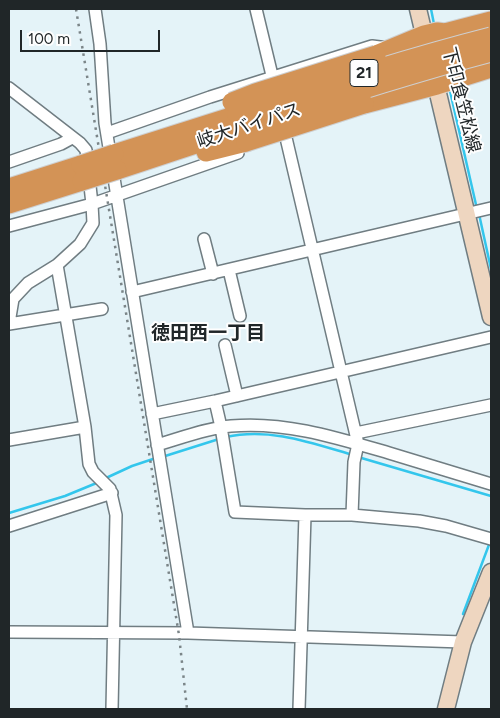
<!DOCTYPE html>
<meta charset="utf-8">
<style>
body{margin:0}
#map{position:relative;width:500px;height:718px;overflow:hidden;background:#e4f3f8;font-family:Figtree,sans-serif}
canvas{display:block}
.frame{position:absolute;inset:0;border:10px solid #202628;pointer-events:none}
.scale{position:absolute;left:20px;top:30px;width:140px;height:22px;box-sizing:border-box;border:2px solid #202628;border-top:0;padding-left:6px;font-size:15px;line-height:18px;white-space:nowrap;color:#202628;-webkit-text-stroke:4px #fefefe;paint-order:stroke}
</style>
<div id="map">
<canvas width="500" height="718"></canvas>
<div class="frame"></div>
<div class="scale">100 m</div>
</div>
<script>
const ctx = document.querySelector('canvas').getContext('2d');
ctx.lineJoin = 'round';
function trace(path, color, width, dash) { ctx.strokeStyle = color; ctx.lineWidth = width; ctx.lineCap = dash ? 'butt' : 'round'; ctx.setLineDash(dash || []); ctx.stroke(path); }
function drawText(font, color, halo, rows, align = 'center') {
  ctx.font = font + ' Figtree,"Noto Sans JP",sans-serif'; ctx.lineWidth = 4; ctx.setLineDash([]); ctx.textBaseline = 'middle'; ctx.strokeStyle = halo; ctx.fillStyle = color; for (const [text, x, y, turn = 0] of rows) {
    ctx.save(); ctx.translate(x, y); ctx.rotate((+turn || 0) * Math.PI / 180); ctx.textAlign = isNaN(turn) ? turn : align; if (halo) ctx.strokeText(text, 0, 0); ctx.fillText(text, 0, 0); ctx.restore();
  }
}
const stream = new Path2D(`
 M431 9 434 24
 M450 91 477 209
 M479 214 491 269
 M226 437C269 427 312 443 353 455
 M162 457 219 439
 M358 457 491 496
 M106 478 132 466 156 458
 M9 513 65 496 99 482
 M463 614 490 542`);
const minor = new Path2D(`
 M95 9 100 44 105 123 188 633
 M256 9 276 92
 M9 88 80 143 86 150 92 204 93 223 80 244 57 265 28 283 13 299 9 323
 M283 125 358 444 354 462 352 515
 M107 133 210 97 372 46 388 48
 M9 162 61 144 72 138
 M9 226 92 204 238 153
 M204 239 213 274
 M57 265 85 427 89 464 93 472 110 489 116 515 112 709
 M229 270 240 316
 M132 292 491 208
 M9 324 102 309
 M225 345 237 396
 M215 401 221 427 235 512 305 515H352L419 521 446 526 491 539
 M152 414 215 401 491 337
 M356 433 491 405
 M9 440 85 427
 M157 445C181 438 207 428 231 426 285 421 338 438 389 453 423 463 457 474 491 484
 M9 526 112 493
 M9 632 188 633 463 642
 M299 709 305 515`);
const secondary = new Path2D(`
 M418 9 491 317
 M446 709 463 642 491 572`);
const trunk = new Path2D(`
 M376 55 424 35 437 32 445 33 491 21
 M364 104 437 85 491 68
 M206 152 246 142
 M114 154 237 115
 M117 170 241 129
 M9 188 81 165
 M9 204 82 181`);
const rail = new Path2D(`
 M76 9 179 635 187 709`);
const trunkBridge = new Path2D(`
 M232 102 255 93 376 55
 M237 115C321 86 405 59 491 37
 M241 129C324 102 407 74 491 52
 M246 142 364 104
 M81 165 114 154
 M82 181 117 170`);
const shields = [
 [364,73,28]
];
const shieldNames = [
 ["21",364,73]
];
const streetNames = [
 ["下印食笠松線",461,100,76],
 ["岐大バイパス",249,126,-18]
];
const neighbourhoodNames = [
 ["徳田西一丁目",208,333]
];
trace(stream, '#33c6ec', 2.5);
trace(minor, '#707d82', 14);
trace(secondary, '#707d82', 19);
trace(trunk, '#cecfd0', 21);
trace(minor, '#fff', 11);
trace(secondary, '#eed6c0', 16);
trace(trunk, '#d39356', 19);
trace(rail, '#7b8588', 2.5, [2.5, 5]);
trace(trunkBridge, '#cecfd0', 21, []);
trace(trunkBridge, '#d39356', 19);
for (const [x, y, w] of shields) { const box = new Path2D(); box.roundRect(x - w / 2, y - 13.5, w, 27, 4); ctx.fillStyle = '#fefefe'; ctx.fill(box); trace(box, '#202628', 1); }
drawText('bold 16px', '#202628', null, shieldNames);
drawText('18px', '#202628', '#fefefe', streetNames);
drawText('bold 19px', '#202628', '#fefefe', neighbourhoodNames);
</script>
